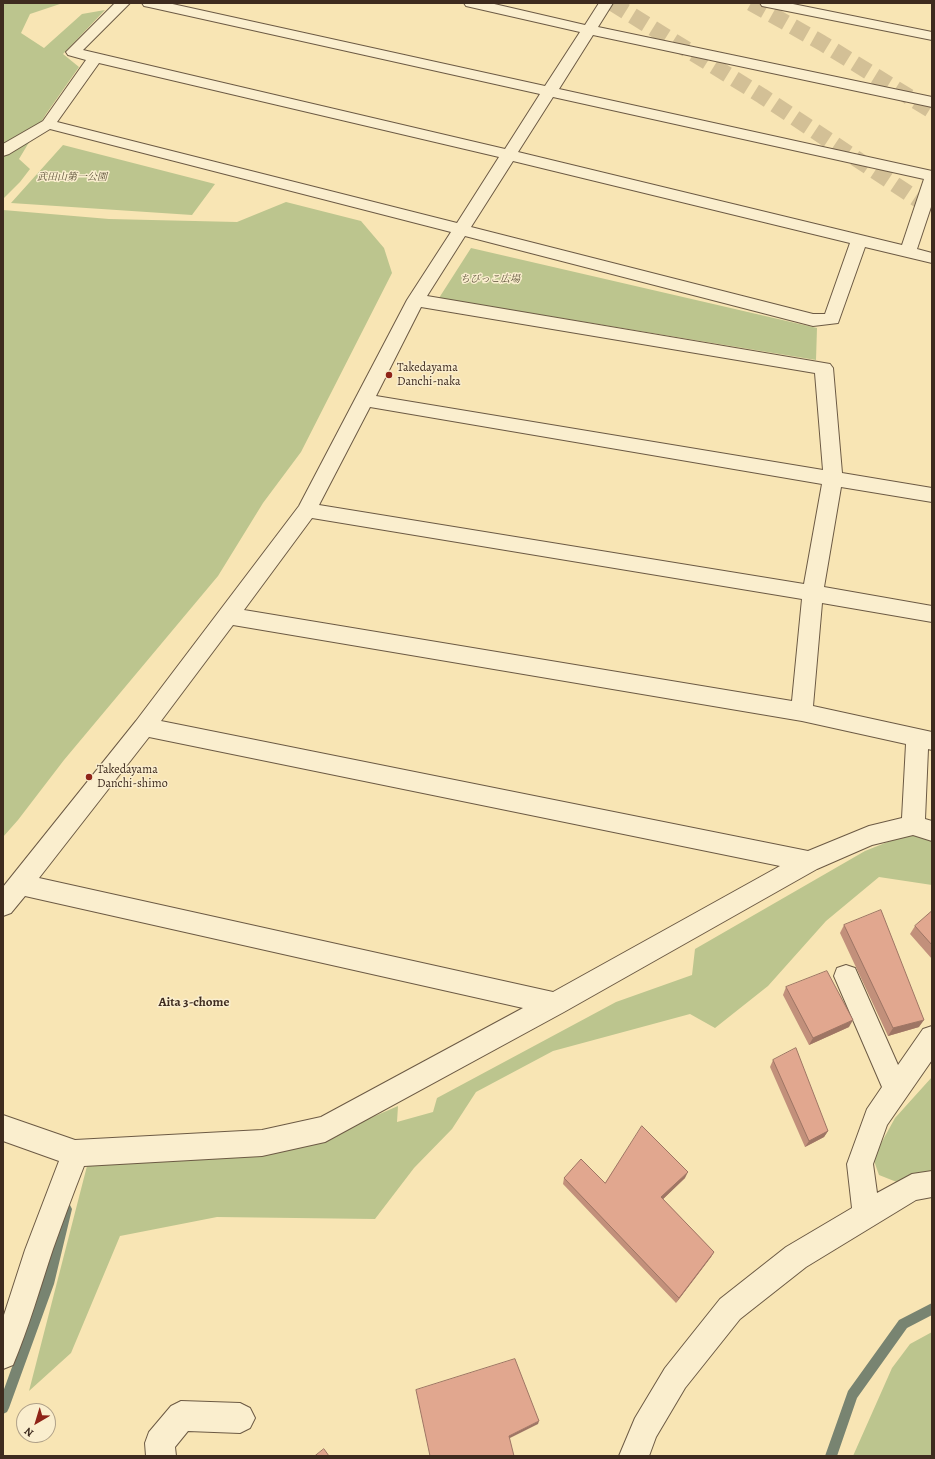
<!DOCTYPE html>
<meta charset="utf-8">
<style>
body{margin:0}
#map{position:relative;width:935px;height:1459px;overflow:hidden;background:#f8e5b4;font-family:Alegreya,serif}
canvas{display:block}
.frame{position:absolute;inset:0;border:4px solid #3e2b1f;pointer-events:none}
.north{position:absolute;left:16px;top:1403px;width:40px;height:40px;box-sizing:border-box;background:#faeece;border:1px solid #afa088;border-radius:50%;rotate:218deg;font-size:11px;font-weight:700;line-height:16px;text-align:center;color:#3e2b1f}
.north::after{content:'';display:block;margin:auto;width:14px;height:18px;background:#8f2418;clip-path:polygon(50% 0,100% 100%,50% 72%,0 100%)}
</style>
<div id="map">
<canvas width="935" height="1459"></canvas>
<div class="frame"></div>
<div class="north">N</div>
</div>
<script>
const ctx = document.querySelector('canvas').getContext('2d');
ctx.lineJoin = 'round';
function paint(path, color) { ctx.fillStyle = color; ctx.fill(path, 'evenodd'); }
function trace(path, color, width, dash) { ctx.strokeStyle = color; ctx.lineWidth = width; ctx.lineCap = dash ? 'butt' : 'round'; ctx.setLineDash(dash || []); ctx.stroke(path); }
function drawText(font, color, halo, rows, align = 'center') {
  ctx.font = font + ' Alegreya,"Noto Serif JP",serif'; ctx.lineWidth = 3; ctx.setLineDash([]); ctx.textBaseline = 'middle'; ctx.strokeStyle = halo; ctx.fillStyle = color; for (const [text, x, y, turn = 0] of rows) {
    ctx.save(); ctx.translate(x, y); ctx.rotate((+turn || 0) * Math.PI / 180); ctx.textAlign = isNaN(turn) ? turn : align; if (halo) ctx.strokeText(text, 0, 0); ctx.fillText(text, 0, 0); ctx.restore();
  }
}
const green = new Path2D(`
 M3 3H63L30 14 21 33 44 48 82 14 105 10 63 54 79 67 46 114 19 159 30 169 20 182 3 199Z
 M63 145 215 184 192 215 11 203Z
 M286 202 361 221 384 248 392 273 301 452 263 503 218 576 64 760 18 820 3 837V210L109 219 237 222Z
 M471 248 817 328 816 360 439 298Z
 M915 831 932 838V885L879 877 826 921 768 986 715 1028 690 1014 553 1051 476 1092 452 1129 414 1168 375 1219 217 1217 120 1236 71 1353 29 1391 87 1166 238 1156 345 1129 398 1106 397 1122 433 1112 437 1098 616 1002 692 975 695 949 865 851Z
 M932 1077V1196L879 1175 873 1158 895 1118Z
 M932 1332V1456H853L892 1368 910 1344Z`);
const stream = new Path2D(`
 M66 1203 70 1205 72 1209 54 1284 9 1408 7 1412 3 1414V1392L42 1284 60 1209 62 1205Z
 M932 1303V1315L907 1328 857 1398 837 1456H825L848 1391 899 1320Z`);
const highwayTunnel = new Path2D(`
 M612 3 762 96 932 209
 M751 3 822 43 932 111`);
const minor = new Path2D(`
 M115 3H130L83 50 505 149 540 94 149 7 144 6 142 3H168L545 86 580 32 466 6 464 3H490L585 25 599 3H613L598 27 932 97V107L593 35 559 89 932 171V204L917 249 932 253V263L865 247 838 323 813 326 465 236 427 296 830 364 833 368 842 473 932 488V502L841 487 824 587 932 606V622L822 603 813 706 932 732V750L928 749 925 819 932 821V841L913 835 872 845 817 869 564 1012 325 1142 262 1156 84 1166C73 1194 63 1221 53 1249 40 1288 29 1327 13 1365L3 1369V1318L25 1250 59 1161 3 1141V1115L75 1140 262 1130 321 1117 523 1008 25 896 11 913 3 916V887L136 721 299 506 407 300 451 232 50 129 9 154 3 156V144L43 121 86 60 68 55 66 52ZM99 63 499 157 457 223 57 122ZM553 97 924 179 902 245 518 152ZM513 161 850 243 825 314H813L471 227ZM421 307 815 373 823 470 376 396ZM370 407 822 484 804 584 319 505ZM312 518 802 599 792 701 244 610ZM233 625 802 721 906 744 902 818 869 826 808 851 161 721ZM149 737 780 866 553 992 39 878Z
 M760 3H788L932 32V40L762 6Z
 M846 965 855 968 898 1065 923 1029 932 1026V1060L887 1125 873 1164 877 1193 912 1174 932 1171V1197L916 1200 806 1267 740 1319 685 1388 656 1437 649 1456H619L635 1418 665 1368 720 1299 786 1247 852 1208 847 1164 867 1109 882 1087 834 976 837 968Z
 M181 1401 240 1403 250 1408 255 1418 250 1428 240 1433 188 1431 175 1447 176 1456H146L145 1443 149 1432 171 1406Z`);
const wall = new Path2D(`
 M932 911V959L910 934 915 926Z
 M844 925 919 1027 888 1036 840 933Z
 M786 987 849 1027 809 1045 783 995Z
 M773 1060 828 1131 824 1137 805 1147 770 1067Z
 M564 1178 605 1183 685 1178 663 1199 714 1252 711 1257 676 1303 563 1184Z`);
const shadedWall = new Path2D(`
 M853 1020 849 1027 809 1045 813 1038Z
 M924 1020 919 1027 888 1036 893 1028Z
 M828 1131 824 1137 805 1147 809 1141Z
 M688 1172 685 1178 659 1203 661 1197Z
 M714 1252 711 1257 676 1303 679 1298Z
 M539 1421 538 1424 508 1439 509 1436Z`);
const building = new Path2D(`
 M881 910 924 1020 893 1028 844 925Z
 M932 911V945L915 926Z
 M827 971 853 1020 813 1038 786 987Z
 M796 1048 828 1131 809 1141 773 1060Z
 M642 1126 688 1172 661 1197 714 1252 679 1298 564 1178 581 1159 605 1183Z
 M515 1359 539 1421 509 1436 514 1456H430L416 1390Z
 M324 1449 329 1456H315Z`);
const markers = [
 [389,375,4,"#8f2418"],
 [89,777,4,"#8f2418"]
];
const farParknames = [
 ["武田山第一公園",72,178],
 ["ちびっこ広場",490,280]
];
const poiNames = [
 ["Takedayama",397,368],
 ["Danchi-naka",397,382],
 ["Takedayama",97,770],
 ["Danchi-shimo",97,784]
];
const neighbourhoodNames = [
 ["Aita 3-chome",194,1003]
];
paint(green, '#bcc58e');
paint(stream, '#788471');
trace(highwayTunnel, '#d3c096', 16, [16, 8]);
trace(minor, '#6c5a44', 2);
paint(minor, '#faeece');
paint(wall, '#c2907b');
paint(shadedWall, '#9e7564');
paint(building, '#e1a78f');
trace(building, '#9e7564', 1);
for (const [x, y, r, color] of markers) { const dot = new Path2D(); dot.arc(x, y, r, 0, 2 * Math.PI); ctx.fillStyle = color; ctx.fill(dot); trace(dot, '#faeece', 1.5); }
drawText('italic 10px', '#5e523b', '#faeece', farParknames);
drawText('12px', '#3e2b1f', '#faeece', poiNames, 'left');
drawText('bold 13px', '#3e2b1f', '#faeece', neighbourhoodNames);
</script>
